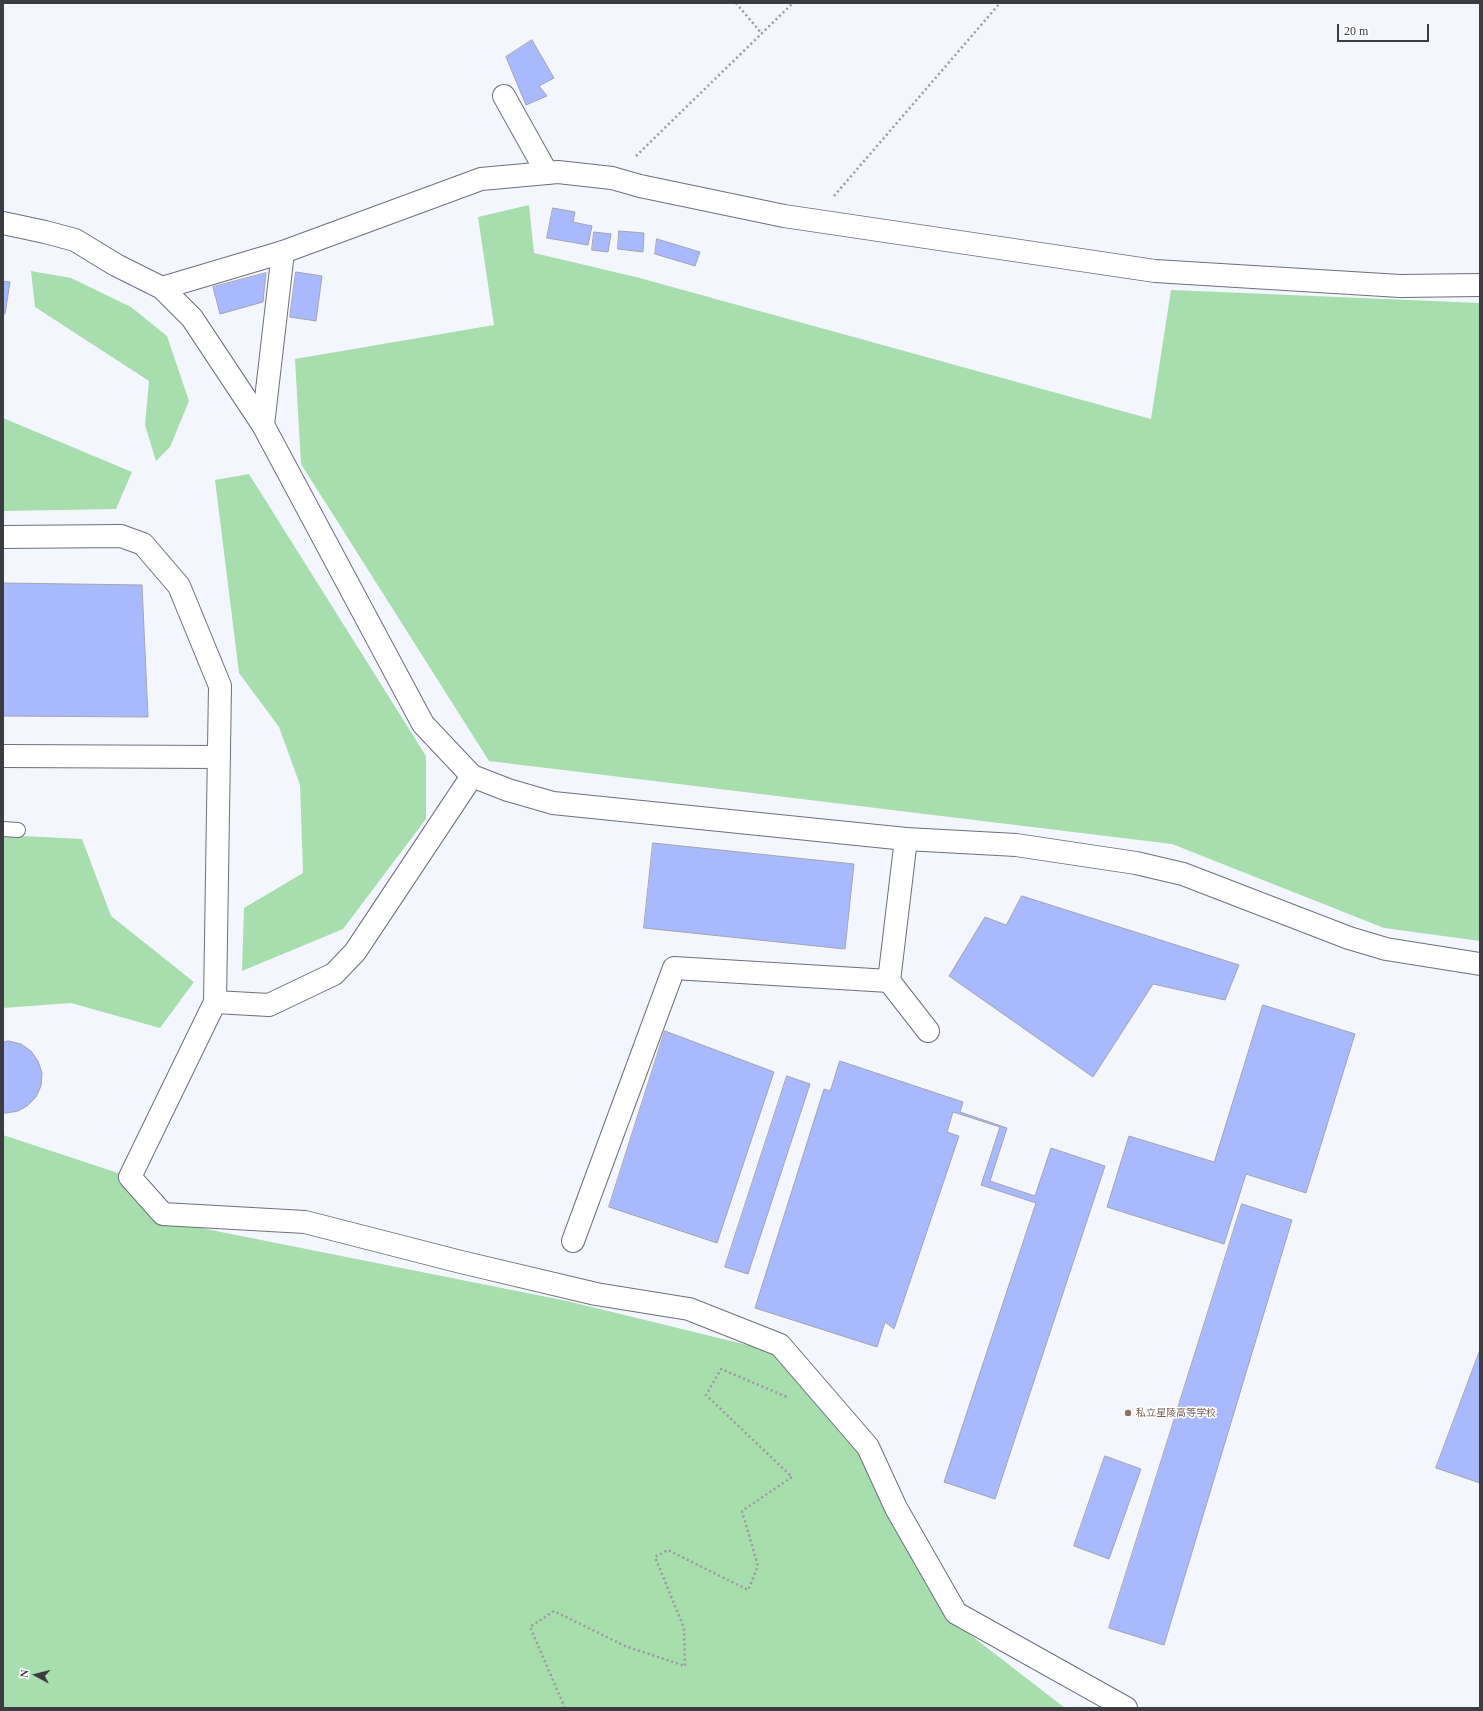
<!DOCTYPE html>
<meta charset="utf-8">
<style>
body{margin:0}
#map{position:relative;width:1483px;height:1711px;overflow:hidden;background:#f4f6fd;font-family:"Times New Roman",serif}
canvas{display:block}
.frame{position:absolute;inset:0;border:4px solid #3b3c41;pointer-events:none}
.north{position:absolute;left:16px;top:1655px;width:40px;height:40px;-webkit-text-stroke:3px #fff;paint-order:stroke;rotate:277deg;font-size:11px;font-weight:700;line-height:16px;text-align:center;color:#3b3c41}
.north::after{content:'';display:block;margin:auto;width:14px;height:18px;background:#3b3c41;clip-path:polygon(50% 0,100% 100%,50% 72%,0 100%)}
.scale{position:absolute;left:1337px;top:24px;width:92px;height:18px;box-sizing:border-box;border:2px solid #3b3c41;border-top:0;padding-left:5px;font-size:12px;line-height:14px;white-space:nowrap;color:#3b3c41;-webkit-text-stroke:3px #fff;paint-order:stroke}
</style>
<div id="map">
<canvas width="1483" height="1711"></canvas>
<div class="frame"></div>
<div class="north">N</div>
<div class="scale">20 m</div>
</div>
<script>
const ctx = document.querySelector('canvas').getContext('2d');
ctx.lineJoin = 'round';
function paint(path, color) { ctx.fillStyle = color; ctx.fill(path, 'evenodd'); }
function trace(path, color, width, dash) { ctx.strokeStyle = color; ctx.lineWidth = width; ctx.lineCap = dash ? 'butt' : 'round'; ctx.setLineDash(dash || []); ctx.stroke(path); }
function drawText(font, color, halo, rows, align = 'center') {
  ctx.font = font + ' "Times New Roman","Noto Sans JP",serif'; ctx.lineWidth = 3; ctx.setLineDash([]); ctx.textBaseline = 'middle'; ctx.strokeStyle = halo; ctx.fillStyle = color; for (const [text, x, y, turn = 0] of rows) {
    ctx.save(); ctx.translate(x, y); ctx.rotate((+turn || 0) * Math.PI / 180); ctx.textAlign = isNaN(turn) ? turn : align; if (halo) ctx.strokeText(text, 0, 0); ctx.fillText(text, 0, 0); ctx.restore();
  }
}
const green = new Path2D(`
 M529 205 534 253 636 277 1151 419 1171 290 1480 303V941L1384 928 1172 844 489 761 301 464 295 359 494 325 478 217Z
 M31 271 71 278 131 307 167 336 189 401 170 447 156 461 145 425 149 381 35 307Z
 M3 418 132 472 116 509 3 511Z
 M249 474 426 756V819L343 929 242 971 244 908 303 873 300 785 279 727 239 673 215 480Z
 M3 835 82 839 111 916 194 982 160 1028 71 1003 3 1008Z
 M3 1135 130 1177 156 1219 567 1301 768 1350 848 1423 946 1616 1065 1708H3Z`);
const building = new Path2D(`
 M532 40 554 78 539 86 547 96 526 105 506 57Z
 M553 208 575 212 573 222 592 226 588 245 547 238Z
 M619 231 644 233 643 252 618 249Z
 M594 232 611 234 608 252 592 250Z
 M657 239 700 252 695 266 655 254Z
 M296 272 322 276 316 321 290 317Z
 M266 273 263 302 220 314 213 287Z
 M3 281 10 282 5 314H3Z
 M3 583 142 585 148 717 3 716Z
 M653 843 854 864 845 949 644 928Z
 M1022 896 1239 965 1225 1000 1153 984 1093 1077 949 976 985 917 1006 925Z
 M1263 1005 1355 1034 1306 1193 1246 1174 1224 1244 1107 1207 1129 1136 1214 1162Z
 M665 1031 774 1072 717 1243 609 1207Z
 M9 1041 21 1044 31 1051 38 1061 42 1073 41 1086 36 1097 27 1106 18 1111 7 1113H3V1042Z
 M840 1061 963 1102 960 1112 1007 1128 990 1181 1035 1196 1051 1148 1105 1166 995 1499 944 1482 1036 1203 981 1185 1000 1127 953 1112 947 1132 959 1136 894 1329 885 1322 877 1347 755 1308 824 1089 830 1091Z
 M787 1076 810 1084 748 1274 725 1267Z
 M1242 1204 1292 1220 1164 1645 1109 1628Z
 M1480 1350V1483L1436 1468Z
 M1105 1456 1141 1469 1109 1559 1074 1546Z`);
const path = new Path2D(`
 M736 3 762 34
 M636 156 793 3
 M834 196 1000 3
 M565 1708 530 1627 554 1611 625 1646 685 1666 684 1628 655 1557 668 1550 748 1590 758 1566 742 1511 792 1477 706 1395 721 1369 787 1397`);
const lane = new Path2D(`
 M3 829 18 830`);
const street = new Path2D(`
 M504 96 547 173
 M263 425 283 252
 M3 537 121 536 143 544 179 586 220 686 215 1002 130 1177 163 1214 305 1222 461 1262 596 1294 689 1309 780 1345 868 1447 896 1508 956 1613 1126 1708
 M3 756 219 757
 M889 981 928 1031
 M215 1002 269 1005 334 974 355 952 472 776
 M573 1241 674 968 889 981 906 839`);
const secondary = new Path2D(`
 M3 223 45 232 75 240 116 265 162 288 192 318 263 425 423 724 472 776 508 790 553 803 906 839 1016 845 1136 863 1183 874 1349 938 1386 949 1480 964
 M162 288 283 252 481 179 558 172 612 178 640 186 784 216 1155 271 1400 286 1480 285`);
const markers = [
 [1128,1413,4,"#8d6e63"]
];
const educationNames = [
 ["私立星陵高等学校",1136,1413]
];
paint(green, '#a8ddae');
paint(building, '#a9b9fd');
trace(building, '#a2a5af', 1);
trace(lane, '#6d7079', 16);
trace(street, '#6d7079', 24);
trace(secondary, '#6d7079', 24);
trace(path, '#999ba1', 2.5, [2, 3]);
trace(lane, '#fff', 14);
trace(street, '#fff', 22);
trace(secondary, '#fff', 22);
for (const [x, y, r, color] of markers) { const dot = new Path2D(); dot.arc(x, y, r, 0, 2 * Math.PI); ctx.fillStyle = color; ctx.fill(dot); trace(dot, '#fff', 1.5); }
drawText('10px', '#785e54', '#fff', educationNames, 'left');
</script>
